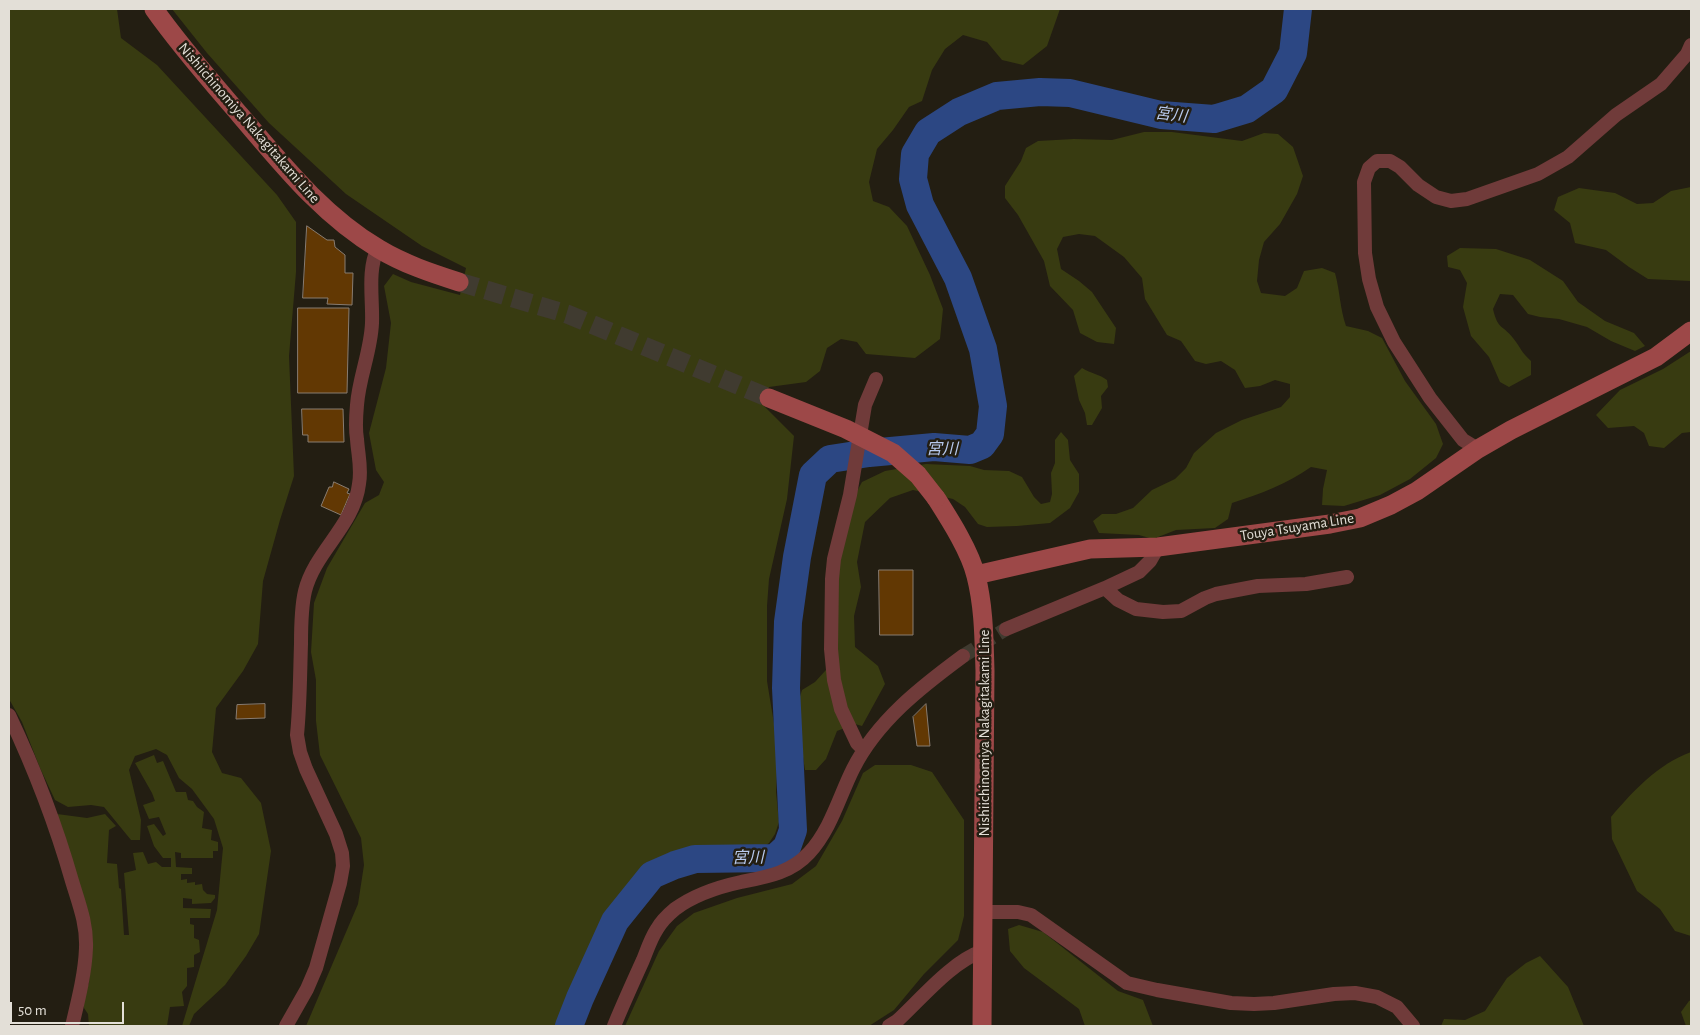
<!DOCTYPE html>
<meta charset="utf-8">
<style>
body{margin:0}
#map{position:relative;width:1700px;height:1035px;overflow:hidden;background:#231e12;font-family:"Alegreya Sans",sans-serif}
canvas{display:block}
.frame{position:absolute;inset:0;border:10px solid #e3dfd7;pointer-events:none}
.scale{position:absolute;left:10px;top:1002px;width:114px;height:22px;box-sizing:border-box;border:2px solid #e3dfd7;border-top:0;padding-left:6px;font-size:15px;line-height:18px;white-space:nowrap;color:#e3dfd7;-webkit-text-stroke:4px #231e12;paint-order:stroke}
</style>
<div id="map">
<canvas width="1700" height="1035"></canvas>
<div class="frame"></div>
<div class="scale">50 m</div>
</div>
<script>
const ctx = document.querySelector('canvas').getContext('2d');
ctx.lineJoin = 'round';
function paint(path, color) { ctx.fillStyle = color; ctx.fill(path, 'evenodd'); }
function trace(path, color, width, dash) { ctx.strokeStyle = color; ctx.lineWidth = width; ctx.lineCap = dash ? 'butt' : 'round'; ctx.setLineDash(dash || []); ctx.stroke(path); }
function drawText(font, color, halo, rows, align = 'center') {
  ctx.font = font + ' "Alegreya Sans","Noto Sans JP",sans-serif'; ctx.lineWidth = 5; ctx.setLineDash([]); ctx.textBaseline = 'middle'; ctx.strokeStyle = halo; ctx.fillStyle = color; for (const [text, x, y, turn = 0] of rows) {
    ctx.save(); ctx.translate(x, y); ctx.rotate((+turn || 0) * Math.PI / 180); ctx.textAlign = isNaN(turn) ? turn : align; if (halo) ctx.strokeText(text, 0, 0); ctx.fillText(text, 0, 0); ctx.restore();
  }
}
const green = new Path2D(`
 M9 9H117L121 38 157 65 277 195 296 222V272L289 356 294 476 280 520 263 581 258 644 243 671 216 708 212 752 222 773 241 778 261 803 271 851 259 934 246 956 225 985 194 1014 189 1026H182L217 910 223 848 214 819 192 789 179 778 167 755 156 749 135 756 129 770 141 820 140 840H131L104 807 91 805 68 807 55 800 40 768 22 722 9 699Z
 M172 9H1060L1047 46 1023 65 1002 60 987 42 963 35 945 49 932 70 922 101 909 107 893 130 877 149 869 182 873 201 889 207 907 226 930 275 943 309 940 339 915 358 866 354 857 342 841 339 827 348 820 371 806 382 769 387 764 406 794 436 787 499 769 579 767 606V681L778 748 776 792 779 822 775 834 769 843 763 848 755 852 682 853 670 856 657 866 608 921 601 932 564 1026H306L358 904 364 865 361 838 320 755 316 721V680L311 652 314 603 327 568 365 503 379 495 384 482 376 470 369 433 386 368 391 323 384 286 393 274 411 282 460 295 466 268 422 246 346 194 269 123 207 53Z
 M1144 132H1172L1242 141 1264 133 1278 134 1293 147 1303 176 1297 194 1280 224 1264 242 1259 260 1257 281 1261 293 1285 296 1297 288 1304 271 1322 268 1335 273C1340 291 1340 309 1346 326L1368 331 1382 338 1405 381 1436 424 1443 444 1436 458 1410 479 1380 495 1344 506 1322 505 1323 489 1327 470 1311 467C1287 484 1260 494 1232 503L1228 519 1215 528 1176 530 1153 539 1139 535 1099 533 1093 521 1102 514H1116L1133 508 1152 490 1175 479 1186 468 1194 453 1216 433 1242 420 1281 407 1290 397V384L1275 380 1260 386 1245 388 1235 370 1221 361 1206 364 1195 361 1181 341 1167 335 1145 299 1142 278 1124 257 1095 236 1079 234 1063 237 1057 249 1061 269 1079 281 1092 292 1116 328 1114 344 1097 342 1080 333 1073 310 1050 286 1044 261 1018 215 1005 198V186L1021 161 1026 148 1038 141 1074 139 1112 140Z
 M1691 187V281L1648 279 1629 267 1606 250 1575 243 1570 223 1554 210 1558 197 1579 188 1615 193 1637 204 1653 203 1671 191Z
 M1460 248 1496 249 1530 260 1563 281 1578 302 1605 321 1634 333 1645 346 1635 351 1611 341 1587 327 1559 319 1540 317 1528 314 1513 295 1500 294 1493 309C1498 330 1502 324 1513 338 1521 348 1521 352 1531 361V375L1509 387 1500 382 1489 357 1471 336 1463 307 1467 283 1460 270 1448 267 1447 256Z
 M1691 351V432L1682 433 1664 448 1649 446 1644 433 1634 426 1608 428 1596 415 1620 390 1663 369Z
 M1082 368C1090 373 1099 374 1107 380L1108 387 1101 396 1102 408 1092 425H1087L1085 413 1079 400 1074 376Z
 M1061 432 1068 440 1070 460 1079 474V492L1070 508 1050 523 1017 526 987 527 978 524 965 507 953 499 913 490 890 498 865 522 857 562 861 587 854 616 855 647 878 666 885 684 862 726 855 724 837 731 826 759 816 770H805L796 710 802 690 815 682 836 659 838 633 837 581 842 545 855 495 862 482 885 471 926 464 970 466 984 470 1009 471 1022 477 1034 497 1041 504 1050 502 1052 494 1051 473 1055 463V440Z
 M1691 752V936L1675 931 1660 909 1637 891 1612 839 1611 817C1633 791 1658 764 1691 752Z
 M154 755 157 763 163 761 176 792H186L188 800 193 801 197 807 204 812 202 828 212 830 211 840 218 842V851H213V858H181V853L175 852 176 867 192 868V874H181V880L187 879V883L195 882V885L202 884 203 890 207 894 215 895V898L211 903 192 904V899L183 898V908L211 909 210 918H190V924L194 925V938L199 940 200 952 194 955V967L187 968V986L182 992 184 1006 170 1007 167 1026H89L88 1014 84 1008 83 997 89 983 90 957 57 814 87 818 105 814 116 826 109 830 107 863 117 864 119 888 121 889 124 935H129L124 873 136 870 133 853 143 852 148 864 156 862 162 867H171V858H163L154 846 147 826 154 824 163 836 166 834 159 817 149 819 143 805 155 801 152 793 135 763Z
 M875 765H911L932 772 964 820V916L958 940 924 974 894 1010 869 1026H625L659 951 677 926 694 913 737 898 792 884 816 866 842 821 863 773Z
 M1019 925 1043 932 1118 991 1143 1000 1153 1026H1085L1079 1009 1024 968 1010 951 1008 929Z
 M1540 956 1568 987 1584 1026H1441L1444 1019 1465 1020 1485 1011 1507 978 1526 963Z
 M1691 1000V1026H1686L1681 1012 1689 1001Z`);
const river = new Path2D(`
 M569 1026 580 998 615 921 652 875 675 865 695 859 775 858 787 847 793 830 786 688 788 622 797 557 813 475 830 459 869 453 934 447 970 450 982 445 990 434 993 406 983 349 958 278 920 205 913 179 915 154 928 132 959 112 997 96 1040 92 1070 93 1161 115 1214 119 1247 109 1274 90 1293 53 1298 9`);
const building = new Path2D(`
 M307 226 327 240H334L335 247 345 255V273H353L352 305 327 304 328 298H303Z
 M298 308H349L347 393H298Z
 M302 409H343L344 442H308V435H303Z
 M334 482 349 489 347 493 350 494 341 515 321 506 329 487H332Z
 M879 570H913V635H880Z
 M265 704V718L236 719 237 705Z
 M926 704 930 746H917L913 717Z`);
const streetTunnel = new Path2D(`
 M963 656 1006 629`);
const secondaryTunnel = new Path2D(`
 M459 282 567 314 769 398`);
const street = new Path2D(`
 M1478 449 1463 440 1430 398 1394 342 1377 307 1369 279 1365 253 1364 182 1369 168 1377 161H1390L1400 167 1418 185 1436 197 1451 201 1467 199 1538 174 1568 157 1616 115 1661 84 1687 54 1691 45
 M1105 588 1118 600 1136 609 1163 612 1181 611 1205 598 1216 594 1258 586 1306 584 1347 577
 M1006 629 1105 588 1139 572 1150 561 1158 547
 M9 715C34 768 56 825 72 881 79 904 87 924 86 948 85 974 78 1001 72 1026
 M864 750 857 743 841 709 834 680 831 649 832 579 834 559 850 495 865 405 876 379
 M983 912H1018L1031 915 1127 983 1157 990 1231 1003 1254 1004 1274 1003 1334 994 1355 993 1377 997 1397 1007 1413 1026
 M286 1026 307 989 316 968 340 883 343 866 342 853 336 834 306 769 300 752 297 735C300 705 300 674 301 644 301 627 301 608 305 591 315 551 354 526 359 484 362 468 358 455 357 439 355 428 356 416 357 405 359 377 371 351 372 323 373 299 367 270 378 248
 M614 1026C623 1004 633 982 643 960 647 950 651 938 657 929 661 922 669 914 675 909 694 895 718 887 741 882 766 877 791 873 809 853 831 829 839 797 853 769 877 721 921 687 963 656
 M889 1026 897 1021C921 999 952 961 983 951`);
const secondary = new Path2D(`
 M154 9C180 46 210 80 240 115 282 164 322 215 379 249 404 264 431 273 459 282
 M936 498C950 520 970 551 976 576 984 607 984 640 985 671L982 1026
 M976 575 1090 549 1158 547 1330 524 1360 518 1391 505 1417 491 1478 449 1511 430 1656 357 1691 331`);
const secondaryBridge = new Path2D(`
 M769 398 846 429 893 453 918 475 936 498`);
const streetNames = [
 ["Nishiichinomiya Nakagitakami Line",249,123,49],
 ["Touya Tsuyama Line",1297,527,-9],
 ["Nishiichinomiya Nakagitakami Line",984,733,-90]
];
const waterNames = [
 ["宮川",1171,115,7],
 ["宮川",942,449],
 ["宮川",748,858,-1]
];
paint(green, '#383b11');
trace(river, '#2c4783', 28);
paint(building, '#623803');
trace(building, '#887c71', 1);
trace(streetTunnel, '#403b30', 14, [14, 7]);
trace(secondaryTunnel, '#403b30', 19, [19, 9]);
trace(street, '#703b3a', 14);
trace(secondary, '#9d4848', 19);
trace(secondaryBridge, '#9d4848', 19);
drawText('15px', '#e3dfd7', '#231e12', streetNames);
drawText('italic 16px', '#b8caee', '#231e12', waterNames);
</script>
